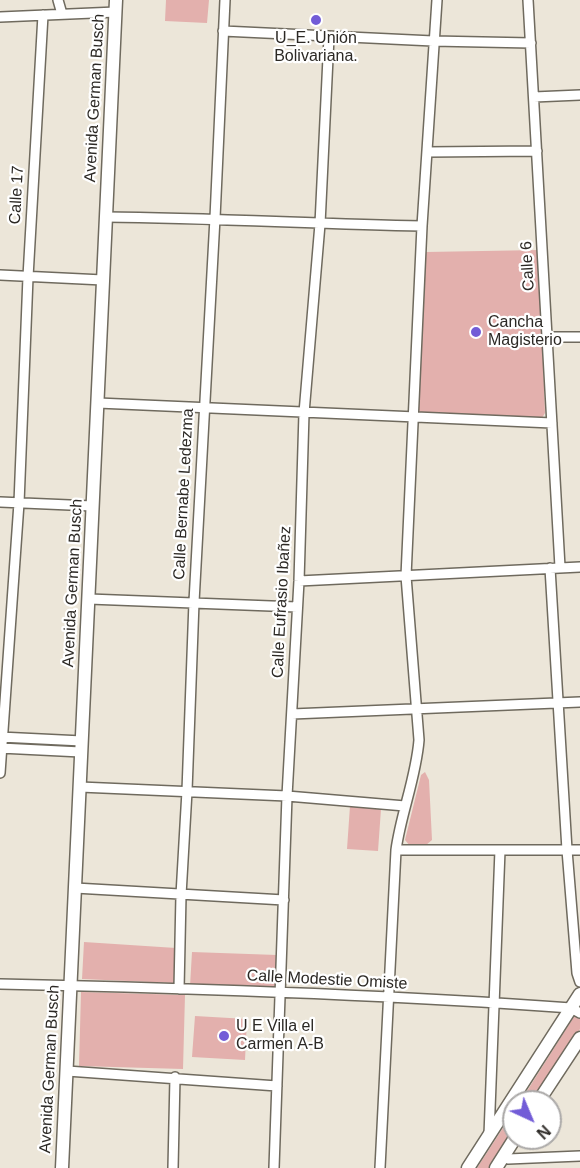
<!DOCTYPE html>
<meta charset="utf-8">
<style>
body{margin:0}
#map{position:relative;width:580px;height:1168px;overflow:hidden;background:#ece6d9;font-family:Helvetica,sans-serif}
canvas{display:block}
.north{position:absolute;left:502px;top:1090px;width:60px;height:60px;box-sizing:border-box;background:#fff;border:2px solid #aba9a8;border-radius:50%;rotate:136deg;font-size:16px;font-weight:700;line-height:24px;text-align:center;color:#2c2925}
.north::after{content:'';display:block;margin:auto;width:21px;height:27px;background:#725cd7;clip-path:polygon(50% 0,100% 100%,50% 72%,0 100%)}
</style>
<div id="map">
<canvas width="580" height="1168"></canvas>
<div class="north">N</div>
</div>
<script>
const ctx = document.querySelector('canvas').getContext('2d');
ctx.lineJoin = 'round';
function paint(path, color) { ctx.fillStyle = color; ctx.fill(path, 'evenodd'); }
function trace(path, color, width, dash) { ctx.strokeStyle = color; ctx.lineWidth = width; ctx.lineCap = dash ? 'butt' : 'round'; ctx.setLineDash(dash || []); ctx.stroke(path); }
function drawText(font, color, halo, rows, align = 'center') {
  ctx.font = font + ' Helvetica,sans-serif'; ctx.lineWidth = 4.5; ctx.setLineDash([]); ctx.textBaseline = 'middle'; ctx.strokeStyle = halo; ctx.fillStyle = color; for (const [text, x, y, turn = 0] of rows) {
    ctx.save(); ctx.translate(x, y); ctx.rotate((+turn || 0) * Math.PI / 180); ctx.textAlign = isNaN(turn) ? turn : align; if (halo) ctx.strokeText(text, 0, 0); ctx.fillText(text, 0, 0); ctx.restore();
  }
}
const green = new Path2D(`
 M166 0H209L207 23 165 21Z
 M539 250 545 413 542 418 422 413 417 409 426 252Z
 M425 772 429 780 432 840 426 845 410 846 405 840 421 775Z
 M350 806 381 809 378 851 347 849Z
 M84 942 176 948 174 983 82 979Z
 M192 952 277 955 275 989 190 986Z
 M81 992 185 995 183 1069 79 1066Z
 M575 1015 580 1018V1029L534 1102H520Z
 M195 1016 247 1019 245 1060 192 1057Z
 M514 1111V1133L492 1168H477Z`);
const minor = new Path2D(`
 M58 0 62 14
 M528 0 560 567
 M0 17 116 12
 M223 31 433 41 531 43
 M534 97 580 95
 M427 152 537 151
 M106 217C212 218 317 224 422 226
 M0 275 103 280
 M547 337H580
 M98 403 552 423
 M0 502 93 506
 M550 568 567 850 577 973 580 982
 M299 581 580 567
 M89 599 297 607
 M292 714 580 702
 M0 737 82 741
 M0 748 81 752
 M0 773 19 503 28 277 43 15
 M80 787 287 796 405 806
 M396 850H580
 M75 888 284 900
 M0 984C190 988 381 994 571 1008L580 1013
 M179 989 181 895 187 791 194 602 215 218 225 0
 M67 1071 277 1086
 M489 1135 500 850
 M503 1156 508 1159 580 1156
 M173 1168 175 1077
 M274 1168 287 796 299 581 304 413 320 224 329 37
 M380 1168 396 850C401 813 416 778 419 740L406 576 422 226 437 0`);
const secondary = new Path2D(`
 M538 1102 580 1038
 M62 1168 116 0
 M468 1168 580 994
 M496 1168 515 1138`);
const markers = [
 [316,20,6,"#725cd7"],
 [476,332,6,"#725cd7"],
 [224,1036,6,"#725cd7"]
];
const poiNames = [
 ["U_E. Unión",316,39,"center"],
 ["Bolivariana.",316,57,"center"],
 ["Cancha",488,323],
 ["Magisterio",488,341],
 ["U E Villa el",236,1027],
 ["Carmen A-B",236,1045]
];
const streetNames = [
 ["Avenida German Busch",95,98,-87],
 ["Calle 17",17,195,-87],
 ["Calle 6",528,266,-93],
 ["Calle Bernabe Ledezma",184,494,-87],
 ["Avenida German Busch",73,583,-87],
 ["Calle Eufrasio Ibañez",282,602,-87],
 ["Calle Modestie Omiste",327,980,3],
 ["Avenida German Busch",50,1069,-87]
];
paint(green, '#e3b0ad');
trace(minor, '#6f6a5e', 12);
trace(secondary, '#6f6a5e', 15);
trace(minor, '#fff', 9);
trace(secondary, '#fff', 12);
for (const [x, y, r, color] of markers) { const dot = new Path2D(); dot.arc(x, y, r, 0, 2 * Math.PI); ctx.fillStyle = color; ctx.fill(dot); trace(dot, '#fff', 2); }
drawText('16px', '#2c2925', '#fff', poiNames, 'left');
drawText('16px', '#2c2925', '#fff', streetNames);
</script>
